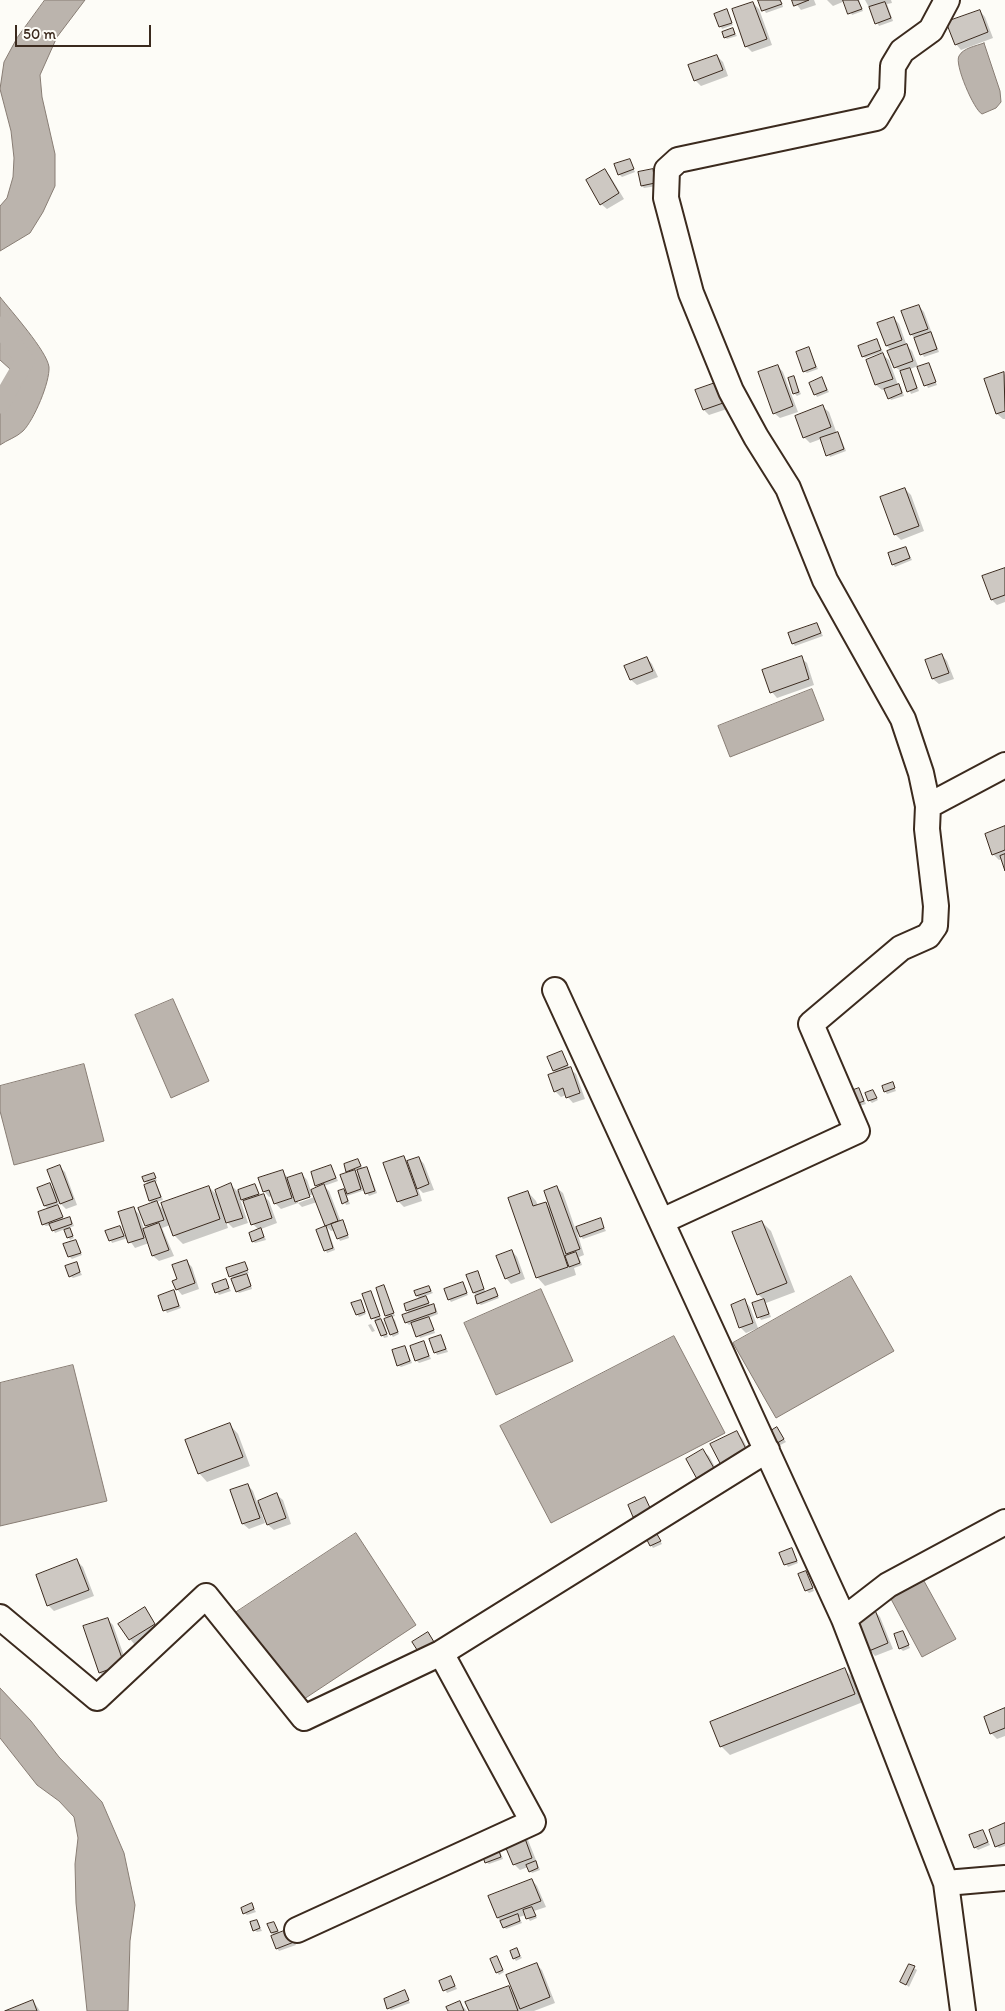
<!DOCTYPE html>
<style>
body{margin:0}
#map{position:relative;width:1005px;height:2011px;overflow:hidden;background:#fdfcf7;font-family:Itim,sans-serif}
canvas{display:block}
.scale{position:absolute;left:15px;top:25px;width:136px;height:22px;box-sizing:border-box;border:2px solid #3b2a1e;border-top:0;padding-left:6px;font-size:15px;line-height:18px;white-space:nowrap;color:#3b2a1e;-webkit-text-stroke:4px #fdfcf7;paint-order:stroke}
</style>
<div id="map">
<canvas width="1005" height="2011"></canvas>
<div class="scale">50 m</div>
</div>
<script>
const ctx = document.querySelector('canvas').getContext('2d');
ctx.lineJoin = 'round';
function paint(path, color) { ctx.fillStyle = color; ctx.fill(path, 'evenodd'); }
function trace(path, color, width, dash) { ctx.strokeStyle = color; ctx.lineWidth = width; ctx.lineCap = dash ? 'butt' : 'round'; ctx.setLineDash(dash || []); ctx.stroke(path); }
const water = new Path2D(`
 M45 0H85L57 37 40 75 42 97 55 154V186L43 212 30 233 0 251V206L7 198 13 177 14 158 11 131 0 89 4 62 17 38Z
 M984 43 1000 91 1001 102 996 108 982 114C974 110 954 64 959 56 963 48 976 46 984 43Z
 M0 297C11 311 47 351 49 367 50 382 34 420 23 431 17 437 7 440 0 445V393L16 390 10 369 0 360Z
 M812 689 824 720 730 757 718 726Z
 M173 999 209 1081 171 1098 135 1015Z
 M84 1064 104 1141 14 1165 0 1111V1086Z
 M851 1276 894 1351 776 1418 733 1343Z
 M541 1289 573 1361 496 1395 464 1323Z
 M674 1336 725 1433 551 1523 500 1426Z
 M73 1365 107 1501 0 1526V1383Z
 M356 1533 416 1625 295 1705 235 1613Z
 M924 1581 956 1639 922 1657 891 1599Z
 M0 1688 31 1721 59 1757 102 1802 124 1853 135 1905 130 1941 128 2011H87L76 1903 75 1864 78 1838 74 1817 59 1801 37 1785 0 1738Z`);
const shadow = new Path2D(`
 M759 0H781L783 7 766 13Z
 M793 0H814L816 5 801 10Z
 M827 0H859L863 11 852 15 845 1 833 6Z
 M865 0H891L892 3 887 4 893 21 879 26Z
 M753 3 759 9 772 45 752 52 746 46Z
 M726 11 733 25 722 29 716 15Z
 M980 11 985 17 993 38 961 50 956 44Z
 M733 30 737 36 727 39 725 37Z
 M717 56 723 62 728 76 701 86 695 80Z
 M629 160 635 172 622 177 619 174Z
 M605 170 610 176 624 199 607 209 601 204Z
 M652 170 655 173 657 186 644 188 642 186Z
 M919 306 924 312 939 352 924 357 916 340 911 334Z
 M894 318 899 324 907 346 912 351 918 366 910 369 919 391 911 394 902 372 895 367 892 351 887 346Z
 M877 340 883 352 865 358 863 356Z
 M808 349 818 369 807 373 804 371Z
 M883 355 889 360 898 385 901 387 904 396 891 400 885 389 882 390 876 385Z
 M928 365 937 385 928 388 919 368Z
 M778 366 783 372 798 412 780 418 774 413Z
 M1003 373 1005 375V419H1003L997 414 985 380Z
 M793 378 801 394 797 396 794 393Z
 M822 379 829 392 817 397 810 384Z
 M718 383 730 408 709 415 704 410Z
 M823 407 829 412 837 434 840 436 846 451 830 457 821 439 810 443 804 437Z
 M905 489 911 495 924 531 901 540 895 534Z
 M906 548 912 560 895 567 893 564Z
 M1005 569V602L997 605 992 600Z
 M817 624 823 636 795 646 793 643Z
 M942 655 947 661 954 679 939 684 933 679 927 661Z
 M647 658 652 664 658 677 637 685 631 680 626 666Z
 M801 658 807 663 814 685 777 698 772 692Z
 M1005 828V867L1002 859 999 860 993 854Z
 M562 1052 570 1069 576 1074 585 1099 573 1103 566 1095 561 1097 555 1091 556 1073 554 1071Z
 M892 1083 896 1091 887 1094 885 1091Z
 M859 1089 866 1104 856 1107Z
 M873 1091 878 1100 872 1103 869 1100Z
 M404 1157 408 1162 419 1158 424 1164 434 1190 423 1193 418 1188 422 1201 404 1207 398 1201Z
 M358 1160 363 1169 366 1168 369 1171 377 1193 369 1196 365 1190 347 1196 350 1204 346 1205 340 1192 346 1190 350 1173 347 1171ZM358 1170 361 1178 355 1172Z
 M331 1166 338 1181 324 1186 329 1191 341 1222 345 1224 349 1238 340 1241 335 1230 331 1231 326 1226 317 1202 302 1207 298 1203 281 1209 275 1203 272 1196 269 1197 264 1191 282 1171 289 1179 302 1174 307 1180 311 1191 319 1188 317 1185ZM316 1193 317 1196 298 1203V1200Z
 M60 1167 65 1172 77 1205 66 1209 57 1200 59 1204 56 1205 60 1209 64 1220 69 1218 72 1221 74 1226 69 1228 74 1238 70 1240 65 1229 55 1233 51 1225 46 1226 43 1224 49 1210 45 1206 39 1188 50 1185 56 1191Z
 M154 1174 157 1181 154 1182 157 1185 163 1200 156 1202 166 1212 209 1187 219 1197 231 1185 237 1191 255 1185 260 1196 263 1195 269 1201 277 1223 261 1229 266 1240 255 1243 253 1241 259 1230 253 1224 245 1202 239 1196 248 1223 233 1228 226 1221 228 1228 183 1244 174 1235 170 1225 162 1228 174 1256 159 1261 153 1256 149 1243 135 1248 128 1238 112 1243 107 1232 120 1227 125 1236H127L133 1208 139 1214 144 1229 148 1228 146 1226 153 1204 150 1201 145 1186 148 1185 144 1178Z
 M557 1188 563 1193 575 1228 600 1220 606 1231 583 1239 577 1232 584 1255 579 1257 582 1265 574 1268 576 1275 545 1286 537 1277 528 1192 536 1201 538 1206 545 1203 551 1209Z
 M762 1222 771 1231 795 1292 766 1303 771 1317 761 1320 753 1304 764 1300 758 1294Z
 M327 1227 335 1250 327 1253 318 1230Z
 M75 1241 82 1255 72 1259 69 1256Z
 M512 1251 517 1257 525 1279 511 1284 506 1278Z
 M186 1261 192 1267 199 1289 182 1295 177 1289Z
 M76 1263 82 1275 73 1278 70 1276Z
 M244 1264 249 1273 245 1274 249 1278 252 1289 239 1293 237 1291 234 1280 230 1276Z
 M477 1272 486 1293 494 1290 499 1298 481 1305 478 1303 477 1296 474 1293Z
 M225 1280 231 1291 219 1295 217 1292Z
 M462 1283 468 1295 451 1302 449 1299Z
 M384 1287 395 1316 391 1317 395 1320 399 1334 393 1337 391 1334 389 1319 386 1316Z
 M429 1288 433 1293 425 1296 431 1307 433 1306 436 1308 438 1314 428 1318 431 1321 435 1333 420 1338 413 1323 409 1325 406 1322 410 1314 407 1310 420 1299 417 1296Z
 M173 1292 181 1308 167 1313 159 1297Z
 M371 1292 381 1318 380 1319 384 1323 388 1337 384 1338 376 1320 372 1318Z
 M360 1301 366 1314 359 1317 357 1314Z
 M745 1301 750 1307 758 1328 746 1333 740 1327Z
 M371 1324 375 1331 372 1332 368 1325Z
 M441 1336 448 1352 437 1355 430 1340Z
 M424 1343 431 1359 419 1363 416 1360Z
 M405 1347 412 1363 401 1367 398 1365Z
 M230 1425 238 1434 250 1466 207 1482 199 1473Z
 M777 1429 786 1442 773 1449Z
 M736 1432 742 1438 753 1459 723 1466Z
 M703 1451 709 1456 720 1476 704 1484 698 1478 688 1459Z
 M248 1485 253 1491 257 1502 277 1495 283 1500 291 1524 274 1530 268 1525 263 1511 261 1512 265 1523 249 1529 243 1524 231 1491Z
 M656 1533 662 1544 653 1548 645 1535Z
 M792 1550 798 1563 788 1567 781 1554Z
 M77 1561 83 1567 94 1596 54 1611 48 1605Z
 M805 1572 814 1591 809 1593 806 1590Z
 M144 1609 159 1630 135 1645 130 1639Z
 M875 1611 880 1617 893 1649 875 1656 870 1650Z
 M107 1619 113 1625 129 1670 106 1678 100 1673Z
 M902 1632 910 1648 903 1651 900 1648Z
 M845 1670 854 1679 863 1702 730 1755 721 1746Z
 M1005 1710V1736L997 1739 992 1734 985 1717Z
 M1005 1825V1846L999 1848 997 1846Z
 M983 1831 990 1845 978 1850 975 1847Z
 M522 1834 528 1840 540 1870 532 1873 528 1867 520 1870 514 1864Z
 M499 1849 503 1859 489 1864 486 1862Z
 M532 1880 537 1886 546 1907 534 1911 537 1918 530 1921 526 1915 519 1917 522 1923 506 1929 498 1918 490 1897Z
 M252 1905 256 1912 247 1915 244 1913Z
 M257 1921 262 1931 257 1932 254 1930Z
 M274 1923 280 1934 291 1933 296 1945 279 1951 277 1948 275 1936 272 1933Z
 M517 1950 522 1958 516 1961 514 1958Z
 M497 1958 504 1972 499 1975 497 1972Z
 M536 1964 542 1970 555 2003 534 2011H470L508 1987 515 1994Z
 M909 1965 917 1970 909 1987 901 1981Z
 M451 1977 457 1989 447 1993 440 1981Z
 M404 1992 410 2003 391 2010 389 2008Z
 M33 2001 40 2011H8Z
 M460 2003 467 2011H449Z`);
const canal = new Path2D(`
 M0 326 25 361 0 404`);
const building = new Path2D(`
 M758 0H780L782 4 762 11Z
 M792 0H809L794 6Z
 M843 0H858L862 9 848 14Z
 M753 2 767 39 745 47 732 9Z
 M885 2 891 18 875 24 869 7Z
 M727 9 732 23 719 27 714 14Z
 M980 10 988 32 955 45 946 22Z
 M733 28 735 34 724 38 722 32Z
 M717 55 723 70 694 81 688 65Z
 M630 159 634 169 618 175 614 164Z
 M605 169 619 193 600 205 586 180Z
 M653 169 655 183 641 186 638 172Z
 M919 305 928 329 910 335 901 311Z
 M894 317 902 340 886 346 877 323Z
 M931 332 937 349 920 355 914 338Z
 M877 339 881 350 862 357 858 346Z
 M907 344 913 361 894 368 887 351Z
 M809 347 816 367 803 372 796 352Z
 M883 353 893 379 875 385 866 360Z
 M929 363 936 382 924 386 917 367Z
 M778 365 793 406 773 414 758 372Z
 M910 368 917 388 907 392 900 371Z
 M1004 372 1005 411 996 414 984 379Z
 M794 376 799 392 793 394 788 378Z
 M822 377 827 390 814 395 809 383Z
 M718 382 726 402 703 410 695 390Z
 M899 384 902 393 888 399 884 389Z
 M823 405 831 427 803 438 795 416Z
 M838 432 844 449 826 456 820 438Z
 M905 488 919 526 894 535 880 497Z
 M906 547 910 558 892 565 888 553Z
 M1005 568V595L991 600 982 576Z
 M817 623 821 633 792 644 788 633Z
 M942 654 949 673 932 679 925 660Z
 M802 656 809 679 770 693 762 670Z
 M647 657 653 671 630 680 624 666Z
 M1005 826V850L992 855 985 834Z
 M1005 854V871L1000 856Z
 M562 1051 568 1065 553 1071 547 1057Z
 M571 1067 580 1093 566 1098 563 1088 554 1092 548 1075Z
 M893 1082 895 1088 884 1092 882 1086Z
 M859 1088 864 1101 853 1105 848 1092Z
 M873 1090 877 1098 868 1101 865 1093Z
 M404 1156 418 1195 397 1202 383 1163Z
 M419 1157 429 1184 417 1189 407 1161Z
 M358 1159 361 1166 346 1172 344 1164Z
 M60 1165 73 1199 60 1204 47 1170Z
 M331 1165 336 1178 315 1186 311 1172Z
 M367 1167 375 1191 365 1194 357 1170Z
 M283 1170 292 1198 274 1204 269 1190 263 1192 258 1178Z
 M355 1170 361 1189 347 1194 340 1175Z
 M154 1173 156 1178 144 1182 142 1177Z
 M302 1173 310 1197 295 1202 287 1178Z
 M155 1181 161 1197 149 1201 144 1185Z
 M50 1183 57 1202 44 1206 37 1188Z
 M231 1183 243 1218 226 1223 215 1190Z
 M255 1184 259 1194 241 1200 238 1190Z
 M324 1184 338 1221 325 1226 311 1190Z
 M209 1186 220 1219 173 1236 161 1203Z
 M557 1186 580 1249 566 1254 544 1191Z
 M344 1189 348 1201 342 1204 338 1191Z
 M528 1191 533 1206 546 1202 568 1267 536 1278 508 1198Z
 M264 1194 272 1218 251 1225 243 1201Z
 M157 1201 164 1220 145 1226 138 1208Z
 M58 1205 63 1217 42 1225 38 1212Z
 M134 1207 144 1238 128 1243 118 1212Z
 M70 1217 72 1224 52 1231 49 1224Z
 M601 1218 604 1228 580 1237 576 1227Z
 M343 1220 348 1235 337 1239 331 1224Z
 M762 1221 787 1283 757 1295 732 1232Z
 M159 1223 169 1250 152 1256 143 1229Z
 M120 1226 124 1236 109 1241 105 1231Z
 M326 1226 333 1248 324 1251 316 1230Z
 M70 1228 73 1236 67 1238 64 1230Z
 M261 1228 264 1237 252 1242 249 1233Z
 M76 1240 81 1253 68 1257 63 1244Z
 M512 1250 520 1273 505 1279 496 1256Z
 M576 1252 580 1263 569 1267 565 1256Z
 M187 1260 195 1283 176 1290 172 1281 177 1279 172 1265Z
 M77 1262 80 1272 69 1277 65 1266Z
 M245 1262 248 1270 229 1277 226 1268Z
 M478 1271 484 1289 473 1293 466 1275Z
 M247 1274 251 1286 236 1292 231 1279Z
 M226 1279 229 1288 215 1293 212 1284Z
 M463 1282 467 1293 448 1300 444 1289Z
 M384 1285 394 1313 385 1316 376 1288Z
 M429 1286 431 1291 416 1296 414 1291Z
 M495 1288 498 1296 477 1304 475 1296Z
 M174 1290 179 1306 163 1311 158 1296Z
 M371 1291 380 1316 371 1319 362 1294Z
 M426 1296 429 1303 406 1311 404 1304Z
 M745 1299 753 1323 739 1328 731 1305Z
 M764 1299 769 1314 757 1318 752 1303Z
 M361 1300 365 1312 356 1315 351 1303Z
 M434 1304 436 1312 405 1323 402 1315Z
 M392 1316 398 1332 390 1335 384 1319Z
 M429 1317 434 1330 416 1337 411 1323Z
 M381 1319 387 1334 381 1336 375 1321Z
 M441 1335 446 1349 434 1353 429 1339Z
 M424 1341 429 1356 415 1361 410 1346Z
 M405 1346 410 1361 397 1366 392 1350Z
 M230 1423 243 1457 198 1474 185 1440Z
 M777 1427 784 1439 769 1448 763 1436Z
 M737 1431 748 1453 722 1467 710 1444Z
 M703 1449 715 1470 697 1479 686 1459Z
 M248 1484 260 1518 242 1524 230 1490Z
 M277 1493 286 1518 267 1525 258 1501Z
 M645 1497 651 1510 633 1517 628 1505Z
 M654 1529 661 1541 650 1546 644 1534Z
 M792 1548 797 1561 784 1565 779 1553Z
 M77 1559 89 1590 47 1606 36 1575Z
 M806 1571 813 1588 805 1591 798 1574Z
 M145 1607 155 1624 129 1640 118 1624Z
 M875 1610 888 1643 869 1651 856 1618Z
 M108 1618 124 1664 99 1673 83 1626Z
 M903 1631 909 1645 899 1649 894 1634Z
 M428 1632 437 1647 421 1656 412 1642Z
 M845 1668 855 1694 720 1747 710 1722Z
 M1005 1708V1728L990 1734 984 1717Z
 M1005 1823V1843L995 1847 989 1830Z
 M983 1830 988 1842 974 1848 969 1835Z
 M523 1833 532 1858 513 1865 503 1841Z
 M497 1845 501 1857 485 1863 481 1851Z
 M536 1861 538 1868 529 1872 526 1865Z
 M532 1879 541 1901 497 1918 488 1896Z
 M252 1903 254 1909 243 1914 241 1908Z
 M532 1907 536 1916 526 1919 523 1910Z
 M518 1914 520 1921 503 1928 500 1921Z
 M257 1920 260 1928 253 1931 250 1922Z
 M274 1922 278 1931 271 1933 267 1924Z
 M289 1929 294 1942 276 1949 271 1936Z
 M517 1948 520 1956 513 1959 510 1951Z
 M497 1956 503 1970 496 1973 490 1959Z
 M537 1963 550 1997 520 2009 506 1975Z
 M909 1964 915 1966 906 1985 900 1982Z
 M451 1976 455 1986 443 1991 439 1981Z
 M509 1986 518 2011H469L465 2002Z
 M405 1990 409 2000 387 2009 384 1999Z
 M33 2000 37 2011H5Z
 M460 2001 464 2011H448L446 2007Z`);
const minor = new Path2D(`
 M928 806 921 773 903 719 825 580 788 488 756 437 731 391 691 293 666 198 667 170 678 160 876 118 892 92 893 66 902 51 931 30 947 0
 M555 990 844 1619 946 1883 963 2011
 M662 1221 857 1131 811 1024 901 948 928 936 935 926 936 906 927 829 928 806 1005 765
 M0 1617 97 1698 206 1596 304 1718 441 1653 767 1450
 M844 1619 888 1585 1005 1522
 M946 1883 1005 1878
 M297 1930 533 1822 441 1653`);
paint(water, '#bbb4ad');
trace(water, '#887d74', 1);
paint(shadow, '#0003');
trace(canal, '#bbb4ad', 19);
paint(building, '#cdc8c2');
trace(building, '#3b2a1e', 1);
trace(minor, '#3b2a1e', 28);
trace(minor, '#fdfcf7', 24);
</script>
